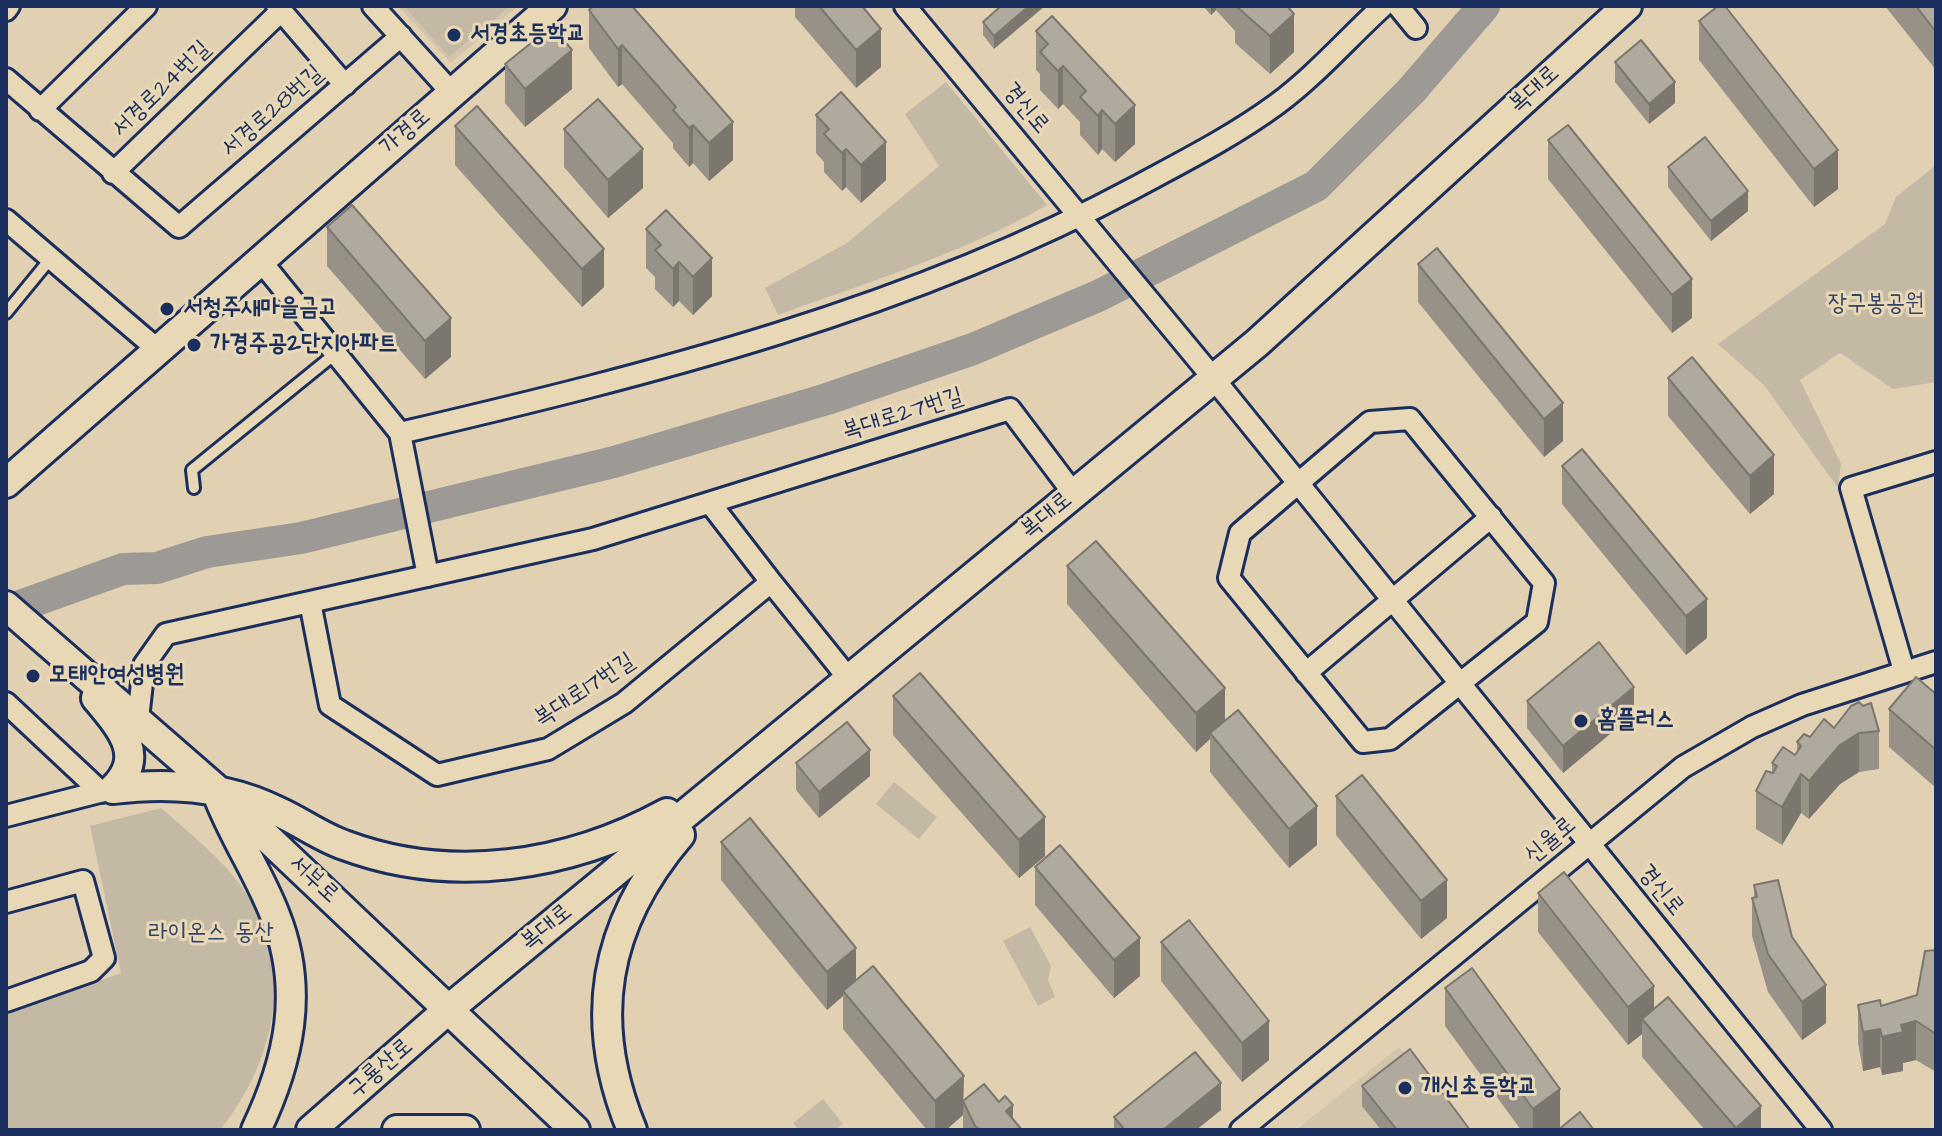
<!DOCTYPE html>
<meta charset="utf-8">
<style>
body{margin:0}
#map{position:relative;width:1942px;height:1136px;overflow:hidden;background:#e1d1b2;font-family:"Architects Daughter",sans-serif}
canvas{display:block}
.frame{position:absolute;inset:0;border:8px solid #1b2f5e;pointer-events:none}
</style>
<div id="map">
<canvas width="1942" height="1136"></canvas>
<div class="frame"></div>
</div>
<script>
const ctx = document.querySelector('canvas').getContext('2d');
ctx.lineJoin = 'round';
function paint(path, color) { ctx.fillStyle = color; ctx.fill(path, 'evenodd'); }
function trace(path, color, width, dash) { ctx.strokeStyle = color; ctx.lineWidth = width; ctx.lineCap = dash ? 'butt' : 'round'; ctx.setLineDash(dash || []); ctx.stroke(path); }
function drawText(font, color, halo, rows, align = 'center') {
  ctx.font = font + ' "Architects Daughter","Poor Story",sans-serif'; ctx.lineWidth = 6; ctx.setLineDash([]); ctx.textBaseline = 'middle'; ctx.strokeStyle = halo; ctx.fillStyle = color; for (const [text, x, y, turn = 0] of rows) {
    ctx.save(); ctx.translate(x, y); ctx.rotate((+turn || 0) * Math.PI / 180); ctx.textAlign = isNaN(turn) ? turn : align; if (halo) ctx.strokeText(text, 0, 0); ctx.fillText(text, 0, 0); ctx.restore();
  }
}
const built = new Path2D(`
 M398 6H518L451 63Z
 M1399 1047 1461 1130H1296Z`);
const green = new Path2D(`
 M404 6H510L449 57Z
 M946 82 1047 205C964 253 868 282 778 315L765 288 847 243 939 166 905 114Z
 M1936 165V382L1893 389 1840 353 1800 380 1841 464 1838 488 1764 385 1718 344 1885 224 1896 197Z
 M894 782 937 817 919 839 876 804Z
 M161 808C195 838 232 866 254 906 295 978 270 1069 220 1130H6V1014L121 973 90 826Z
 M1030 927 1051 966 1048 980 1055 997 1038 1006 1003 941Z
 M823 1099 843 1124 835 1130H799L793 1123Z`);
const river = new Path2D(`
 M6 611 123 569 157 568 207 552 301 538 614 462 827 399 973 349 1098 296 1316 186 1411 91 1484 6`);
const lane = new Path2D(`
 M6 313 51 258
 M194 488 192 470 336 353`);
const street = new Path2D(`
 M277 6 345 85
 M373 6 452 93
 M905 6 1214 379 1821 1130
 M1398 6 1416 28
 M6 10 9 6
 M6 79 179 227 401 36
 M40 110 146 6
 M113 173 281 11
 M6 220 157 349
 M260 260 400 433 428 576
 M1410 419 1544 583 1537 622 1390 739 1363 742 1229 578 1240 533 1370 422Z
 M400 433C652 374 907 310 1136 187 1184 161 1232 137 1277 104 1315 76 1348 38 1383 6
 M771 582 849 679
 M310 602 330 705 437 775 548 749 624 703 771 582 710 503
 M1904 671 1851 488 1936 462
 M1306 673 1491 517
 M6 703 101 792
 M138 719 144 665 166 634 593 539 1010 409 1074 494
 M6 816 111 789
 M6 902 83 881 104 958 91 971 6 1001
 M1241 1130 1683 767 1752 727 1802 705 1936 662`);
const secondary = new Path2D(`
 M6 483 552 6
 M6 606 215 788 575 1130
 M96 698C121 728 147 756 113 789
 M113 789C169 782 228 786 279 812 301 822 321 837 344 845 451 885 568 867 667 813
 M217 793C233 836 259 873 275 915 305 990 289 1061 256 1130
 M311 1130 450 1008 1257 343 1627 6
 M397 1130H465
 M632 1130C587 1021 603 925 680 835`);
const wall = new Path2D(`
 M795 6H862L881 67 856 88 795 17Z
 M1001 6 994 49 983 35V22Z
 M1203 6H1287L1294 52 1270 74 1235 43V31L1216 10 1211 15Z
 M1885 6H1936V70Z
 M589 10 733 160 709 181 693 163 689 167 673 148V143L622 84 618 87 589 48Z
 M1699 21 1838 189 1814 207 1699 60Z
 M1036 31 1135 144 1115 162 1102 149 1098 155 1080 135V122L1063 104 1058 109 1040 90V74L1036 70Z
 M1615 62 1675 103 1649 124 1615 82Z
 M505 64 572 89 525 127 505 103Z
 M816 115 886 180 861 203 846 187 842 191 824 172V162L816 153Z
 M455 126 604 287 582 307 455 165Z
 M564 129 643 188 608 218 564 167Z
 M1548 140 1692 318 1672 333 1548 179Z
 M1668 167 1748 211 1711 241 1668 187Z
 M327 227 451 357 425 379 327 266Z
 M646 229 712 296 693 315 679 301 673 307 655 289V277L646 268Z
 M1418 264 1563 441 1544 457 1418 302Z
 M1668 378 1774 494 1750 514 1668 416Z
 M1562 466 1707 638 1686 655 1562 504Z
 M1067 566 1225 721 1317 845 1289 868 1210 772V739L1196 752 1067 604Z
 M1936 694V788L1889 747V709Z
 M893 696 1045 856 1019 878 893 735Z
 M1527 701 1634 714 1563 773 1527 728Z
 M1834 728 1879 731V769L1859 772 1840 784 1809 819 1801 813 1782 845 1756 829V791L1772 773V763L1795 755 1797 752V742Z
 M796 763 870 776 819 818 796 790Z
 M1336 796 1447 918 1421 939 1336 835Z
 M1936 826V878H1934V840Z
 M721 842 856 981 964 1101 1013 1119 1022 1130H963V1115L946 1130H927L843 1029V996L827 1010 721 880Z
 M1035 867 1140 976 1114 998 1035 905Z
 M1754 885 1792 937 1826 1023 1802 1040 1768 992 1752 936V898H1754Z
 M1538 893 1654 1008 1761 1130H1705L1642 1057V1034L1628 1045 1538 932Z
 M1161 942 1269 1060 1242 1082 1161 981Z
 M1936 950V1072L1916 1060 1903 1063V1071L1882 1075 1880 1067 1863 1071 1858 1043V1005L1881 1006 1917 995Z
 M1445 988 1560 1127 1557 1130H1521L1445 1026Z
 M1362 1086 1470 1130H1381L1362 1106Z
 M1221 1110 1196 1130H1114V1117Z`);
const shadedWall = new Path2D(`
 M1029 6H1045L994 49V36Z
 M1211 6H1216V10L1211 15Z
 M1294 14V52L1270 74V36Z
 M881 29V67L856 88V50Z
 M622 45V84L618 87V49Z
 M572 50V89L525 127V89Z
 M1063 66V104L1058 109V71Z
 M1675 82V103L1649 124V104Z
 M1135 105V144L1115 162V124Z
 M1102 110V149L1098 155V116Z
 M733 122V160L709 181V143Z
 M693 125V163L689 167V128Z
 M886 142V180L861 203V165Z
 M643 149V188L608 218V180Z
 M846 149V187L842 191V153Z
 M1838 150V189L1814 207V169Z
 M1748 191V211L1711 241V221Z
 M604 249V287L582 307V269Z
 M712 258V296L693 315V277Z
 M679 262V301L673 307V269Z
 M1692 279V318L1672 333V295Z
 M451 318V357L425 379V341Z
 M1563 403V441L1544 457V419Z
 M1774 455V494L1750 514V476Z
 M1707 599V638L1686 655V616Z
 M1634 687V714L1563 773V746Z
 M1225 688V726L1210 733V739L1196 752V713Z
 M1859 733V772L1840 784 1809 819V781L1840 745Z
 M870 750V776L819 818V792Z
 M1801 774V813L1782 845V807Z
 M1317 806V845L1289 868V829Z
 M1045 817V856L1019 878V840Z
 M1447 880V918L1421 939V901Z
 M1140 938V976L1114 998V960Z
 M856 948V986L843 991V996L827 1010V972Z
 M1826 985V1023L1802 1040V1002Z
 M1654 986V1024L1642 1019V1034L1628 1045V1007Z
 M1269 1021V1060L1242 1082V1043Z
 M1916 1021V1060L1903 1063V1071L1882 1075V1037L1901 1025Z
 M1880 1029V1067L1863 1071V1032Z
 M964 1076 963 1115 946 1130H935V1101Z
 M1221 1083V1110L1196 1130H1163Z
 M1560 1089V1127L1557 1130H1533V1109Z
 M1013 1105V1130L1006 1111Z
 M1761 1106V1130H1736V1128Z`);
const building = new Path2D(`
 M593 6H632L733 122 709 143 693 125 689 128 673 110 676 107 622 45 618 49 589 10Z
 M819 6H862L881 29 856 50Z
 M1001 6H1029L994 36 983 22Z
 M1236 6H1287L1294 14 1270 36Z
 M1718 6H1725L1838 150 1814 169 1699 21Z
 M1916 6H1936V32Z
 M1052 16 1135 105 1115 124 1102 110 1098 116 1080 97 1086 91 1063 66 1058 71 1040 52 1048 44 1036 31Z
 M552 26 572 50 525 89 505 64Z
 M1641 40 1675 82 1649 104 1615 62Z
 M841 92 886 142 861 165 846 149 842 153 824 134 829 129 816 115Z
 M598 99 643 149 608 180 564 129Z
 M477 106 604 249 582 269 455 126Z
 M1568 125 1692 279 1672 295 1548 140Z
 M1705 137 1748 191 1711 221 1668 167Z
 M352 205 451 318 425 341 327 227Z
 M666 210 712 258 693 277 679 262 673 269 655 250 661 245 646 229Z
 M1437 248 1563 403 1544 419 1418 264Z
 M1692 357 1774 455 1750 476 1668 378Z
 M1582 449 1707 599 1686 616 1562 466Z
 M1096 541 1225 688 1196 713 1067 566Z
 M1599 642 1634 687 1563 746 1527 701Z
 M920 673 1045 817 1019 840 893 696Z
 M1916 677 1936 694V750L1889 709Z
 M1859 702 1863 706 1871 703 1879 731 1859 733 1840 745 1809 781 1801 774 1782 807 1756 791 1766 771 1773 773 1777 766 1772 763 1783 747 1795 755 1801 746 1797 742 1804 734 1810 737 1824 719 1834 728 1851 706Z
 M1238 710 1317 806 1289 829 1210 733Z
 M847 722 870 750 819 792 796 763Z
 M1362 775 1447 880 1421 901 1336 796Z
 M750 818 856 948 827 972 721 842Z
 M1060 845 1140 938 1114 960 1035 867Z
 M1564 872 1654 986 1628 1007 1538 893Z
 M1778 880 1792 937 1826 985 1802 1002 1768 954 1752 898 1757 897 1754 885Z
 M1189 920 1269 1021 1242 1043 1161 942Z
 M1936 950V1034L1916 1021 1901 1025 1903 1032 1882 1037 1880 1029 1863 1032 1858 1005 1880 1000 1881 1006 1917 995 1925 951Z
 M873 966 964 1076 935 1101 843 991Z
 M1472 968 1560 1089 1533 1109 1445 988Z
 M1668 997 1761 1106 1736 1128 1642 1019Z
 M1410 1049 1470 1130H1397L1362 1086Z
 M1195 1052 1221 1083 1163 1130H1125L1114 1117Z
 M984 1084 999 1102 1005 1096 1013 1105 1006 1111 1022 1130H981L975 1126 963 1101Z
 M1580 1112 1594 1130H1558Z`);
const markers = [
 [454,35,8,"#1b2f5e"],
 [167,309,8,"#1b2f5e"],
 [194,345,8,"#1b2f5e"],
 [33,676,8,"#1b2f5e"],
 [1581,721,8,"#1b2f5e"],
 [1405,1088,8,"#1b2f5e"]
];
const poiNames = [
 ["서경초등학교",470,35],
 ["서청주새마을금고",183,309],
 ["가경주공2단지아파트",210,345],
 ["모태안여성병원",49,676],
 ["홈플러스",1597,721],
 ["개신초등학교",1421,1088]
];
const streetNames = [
 ["서경로24번길",162,90,-44],
 ["복대로",1535,90,-42],
 ["경신로",1025,109,50],
 ["서경로28번길",273,112,-41],
 ["가경로",406,133,-41],
 ["복대로27번길",903,415,-17],
 ["복대로",1047,516,-39],
 ["복대로17번길",585,691,-33],
 ["신율로",1551,841,-40],
 ["서부로",313,880,43],
 ["경신로",1660,891,51],
 ["복대로",547,928,-39],
 ["구룡산로",381,1069,-41]
];
const parkNames = [
 ["장구봉공원",1876,305],
 ["라이온스 동산",211,934]
];
paint(built, '#d2c5ac');
paint(green, '#c3b9a5');
trace(river, '#9d9995', 32);
trace(lane, '#1b2f5e', 16);
trace(street, '#1b2f5e', 26);
trace(secondary, '#1b2f5e', 34);
trace(lane, '#e9d8b5', 10);
trace(street, '#e9d8b5', 20);
trace(secondary, '#e9d8b5', 28);
paint(wall, '#979187');
paint(shadedWall, '#7b766e');
paint(building, '#b0a99d');
trace(building, '#7b766e', 2);
for (const [x, y, r, color] of markers) { const dot = new Path2D(); dot.arc(x, y, r, 0, 2 * Math.PI); ctx.fillStyle = color; ctx.fill(dot); trace(dot, '#e9d8b5', 3); }
drawText('bold 24px', '#1b2f5e', '#e9d8b5', poiNames, 'left');
drawText('24px', '#1b2f5e', '#e9d8b5', streetNames);
drawText('24px', '#344469', '#e9d8b5', parkNames);
</script>
